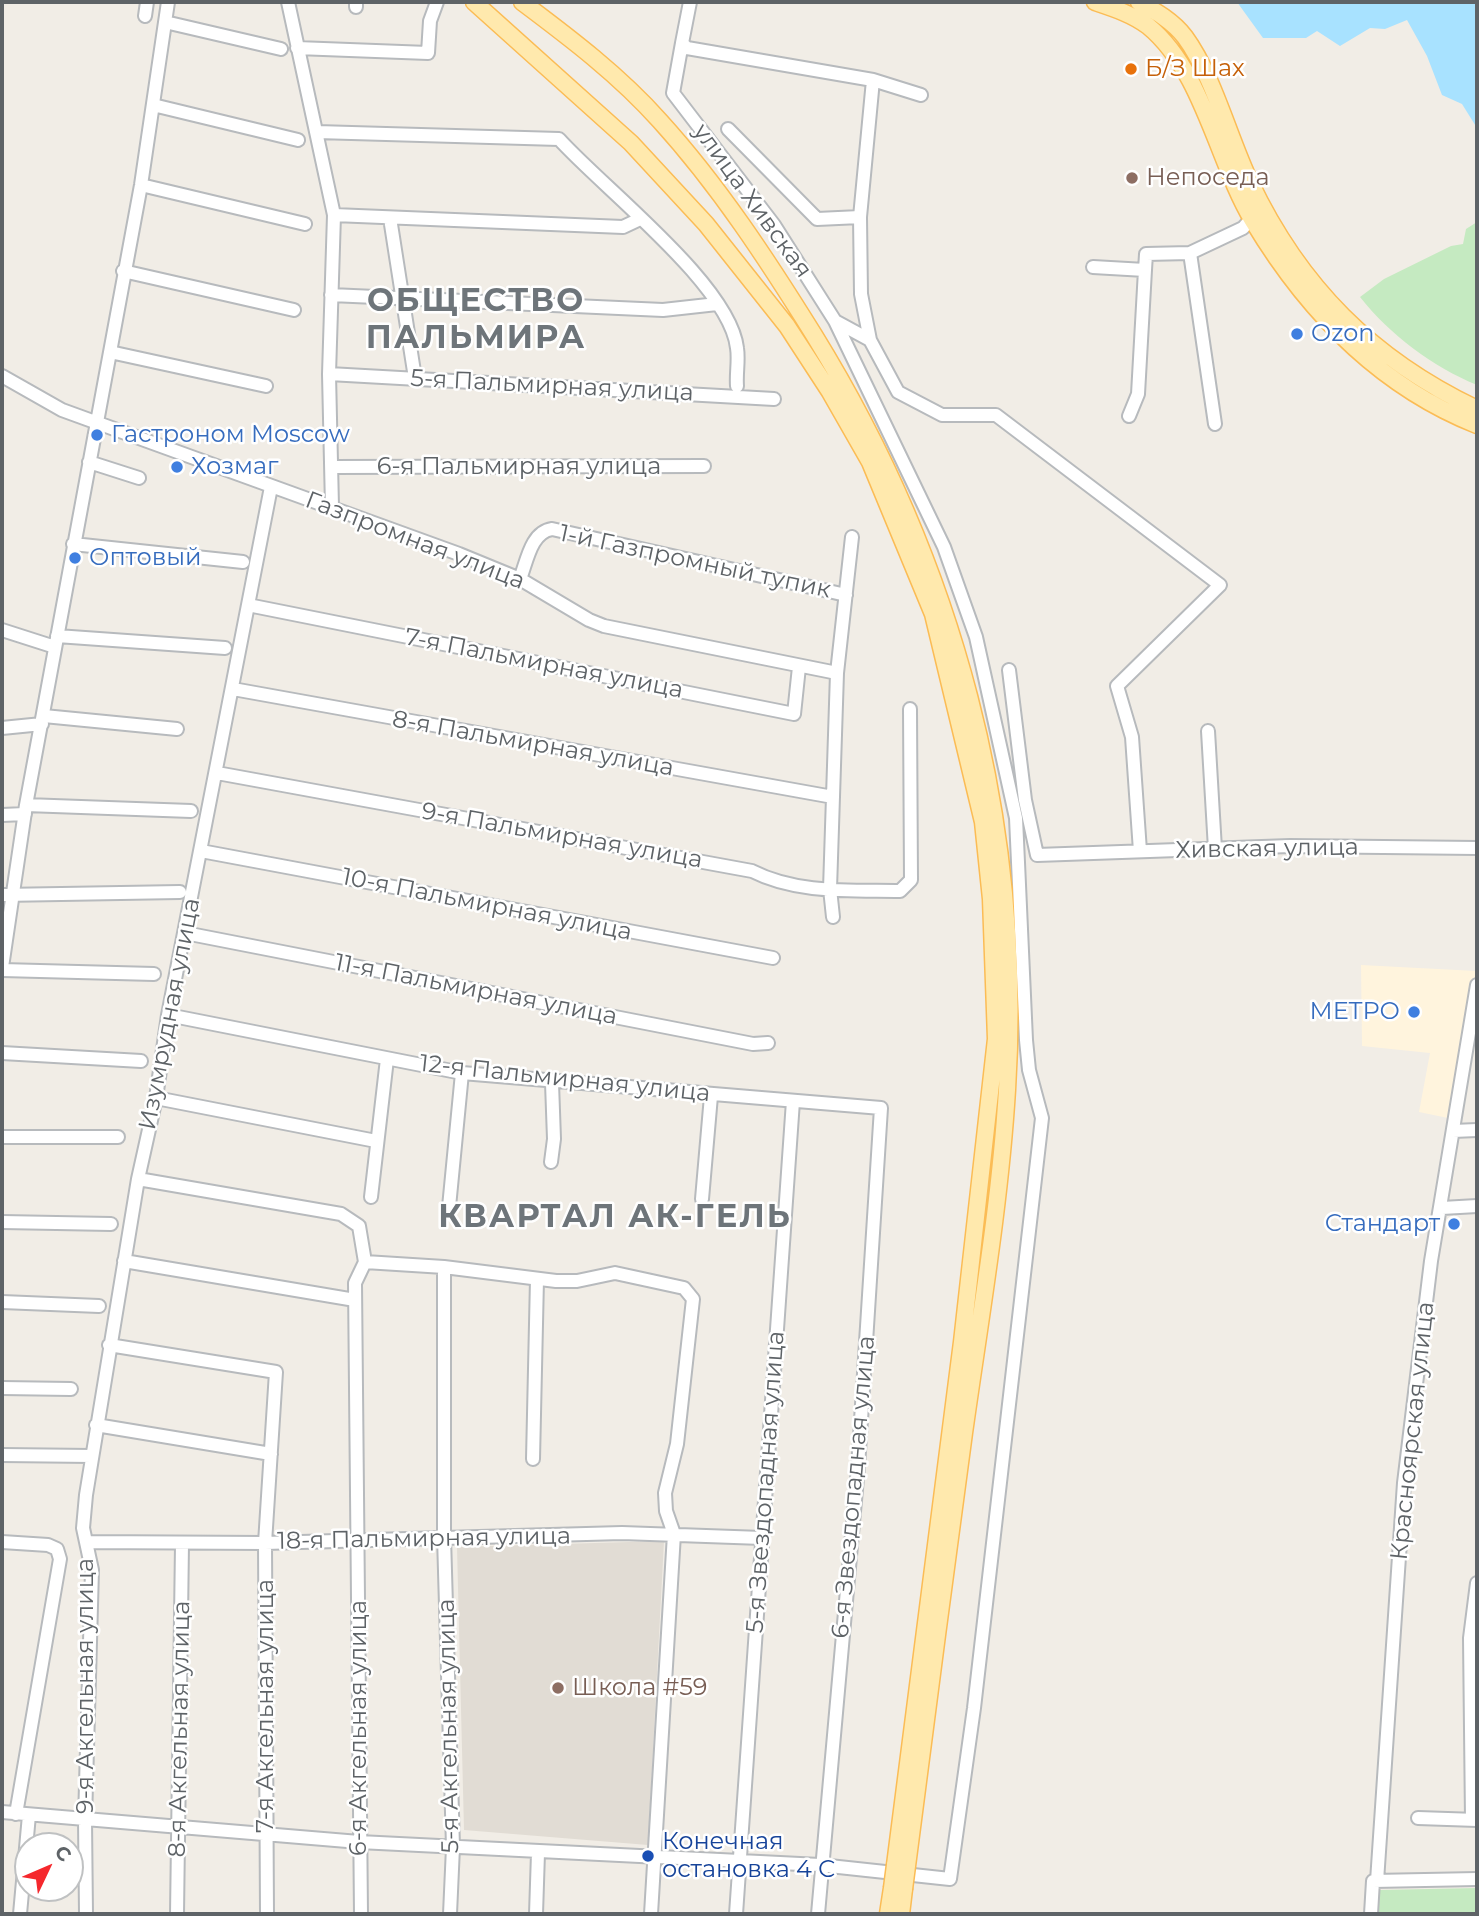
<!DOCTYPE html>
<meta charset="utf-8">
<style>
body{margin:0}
#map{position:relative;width:1479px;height:1916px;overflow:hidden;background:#f1ede6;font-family:Montserrat,sans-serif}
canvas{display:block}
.frame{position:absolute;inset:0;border:4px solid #5e6367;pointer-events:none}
.north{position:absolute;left:14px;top:1832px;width:70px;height:70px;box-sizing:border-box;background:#fff;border:2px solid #bfc1c2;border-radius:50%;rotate:46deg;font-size:19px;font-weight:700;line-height:28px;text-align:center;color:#5e6367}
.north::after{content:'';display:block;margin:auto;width:24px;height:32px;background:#f5282d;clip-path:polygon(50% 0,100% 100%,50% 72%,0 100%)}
</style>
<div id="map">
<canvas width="1479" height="1916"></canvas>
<div class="frame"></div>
<div class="north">С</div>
</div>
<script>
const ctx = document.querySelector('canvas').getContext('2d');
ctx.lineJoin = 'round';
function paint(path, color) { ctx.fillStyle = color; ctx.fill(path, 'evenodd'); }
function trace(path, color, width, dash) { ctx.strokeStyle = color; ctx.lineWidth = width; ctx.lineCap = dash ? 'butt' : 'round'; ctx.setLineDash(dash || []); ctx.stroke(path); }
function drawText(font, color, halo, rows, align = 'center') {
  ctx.font = font + ' Montserrat,sans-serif'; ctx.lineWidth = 5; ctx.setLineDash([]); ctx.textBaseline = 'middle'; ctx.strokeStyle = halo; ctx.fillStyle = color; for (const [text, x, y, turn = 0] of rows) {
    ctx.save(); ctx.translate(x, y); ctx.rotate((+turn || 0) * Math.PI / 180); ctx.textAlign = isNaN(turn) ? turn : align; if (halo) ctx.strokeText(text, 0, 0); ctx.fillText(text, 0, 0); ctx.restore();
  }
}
const commercial = new Path2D(`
 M1361 965 1476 971 1448 1118 1419 1112 1430 1053 1362 1046Z`);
const education = new Path2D(`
 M664 1541 648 1845 464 1830 457 1547Z`);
const green = new Path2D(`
 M1477 222V385C1433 367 1390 335 1360 297L1384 279 1451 246 1463 244 1466 229Z
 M1477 1888V1914H1377L1380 1890Z`);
const water = new Path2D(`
 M1237 2H1477V128L1462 104 1442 95 1427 56 1407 20 1385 29 1370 28 1340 46 1317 31 1306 38H1263Z`);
const minor = new Path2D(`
 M288 2 334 215 329 374 332 507
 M690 2 682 43 687 48 873 80 921 95
 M356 7V2
 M145 16 147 2
 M165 22 281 49
 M682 43 673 93 774 225 835 321 870 340
 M297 48 428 53 430 21 437 2
 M873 80 860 217 861 294 870 340 898 392 942 415H996L1220 585 1117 686 1132 737 1140 851
 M153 105 298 140
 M728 129 817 219 860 217
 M317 132 559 139C603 188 730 285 737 348 739 360 736 373 737 386
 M141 185 305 224
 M334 215 623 227 640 219
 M390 218 415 378
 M1093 267 1145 270 1146 254 1190 253
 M123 271 294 310
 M331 295 663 310 717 304
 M110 352 266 386
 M329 374 774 399
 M2 376 62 410 95 422 459 554 520 579 589 620 604 626 837 673
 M1129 416 1138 394 1145 270
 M1215 424 1190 253 1243 228 1251 219
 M89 462 139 478
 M333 467 704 466
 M73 544 243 562
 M520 579C527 561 531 532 552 529L846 595
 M248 605 794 714 799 667
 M2 630 55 647
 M57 636 225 648
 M1009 670 1025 800 1037 855 1290 846 1477 848
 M233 689 833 797
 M44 716 177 729
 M2 728 42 724
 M1208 731 1215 849
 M217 773 752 871C797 894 851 890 900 891L911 880 910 709
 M26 805 191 811
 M2 815 25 814
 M201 851 773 958
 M2 895 180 892
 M833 917 830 889 837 673 852 537
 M185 933 753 1044 768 1043
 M2 967 26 805 141 185 168 2
 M2 970 154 974
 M168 1015 462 1073 881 1108 858 1467 818 1914
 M2 1053 141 1061
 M156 1098 376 1141
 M1453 1131 1477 1130
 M2 1137H118
 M551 1162 554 1139 552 1083
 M138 1179 341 1214 359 1226 365 1262 355 1283 361 1914
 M371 1197 387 1059
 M702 1199 711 1096
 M449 1207 462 1073
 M1442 1208 1477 1206
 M2 1222 111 1224
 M124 1261 355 1300
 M365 1262 444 1267 556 1281H577L615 1273 684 1288 693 1299 677 1444 665 1493 666 1511 674 1534 651 1914
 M444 1267V1537L453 1847 450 1914
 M2 1302 99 1306
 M109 1345 276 1372 265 1543 267 1914
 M2 1388 71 1389
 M96 1425 271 1454
 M2 1455 92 1456
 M533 1459 537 1279
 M2 1542 48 1545 57 1549 60 1559 16 1814
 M86 1542 265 1543 622 1533 762 1538
 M2 1812 359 1842 820 1865 950 1879 974 1708 1042 1118 1029 1070 1026 1040 1016 818 976 637 944 547 835 321
 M1418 1818 1477 1820
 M1472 1820 1470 1638 1477 1583
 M1377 1881 1404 1483 1431 1261 1477 985
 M20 1914 29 1815
 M86 1914 85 1820 92 1570 83 1528 86 1495 138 1179 156 1098 168 1015 271 487
 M177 1914 182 1544
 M536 1914 538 1853
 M736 1914 793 1101
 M1371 1914 1373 1881 1477 1879`);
const major = new Path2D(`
 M474 2 631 143 706 224 787 326 830 392 870 462 933 614 983 822 991 899 996 1039 962 1342 895 1865
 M522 2C570 38 619 75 660 121 719 186 768 261 814 335 954 562 1024 823 1007 1090 1000 1205 980 1319 964 1433 944 1577 926 1722 907 1866
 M1095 2C1113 8 1132 14 1148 26 1203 71 1217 161 1253 221 1307 311 1379 386 1477 425
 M1139 2C1155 11 1173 21 1185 37 1213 75 1229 138 1250 182 1300 287 1372 359 1477 409
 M888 1914 892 1888
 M901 1914 904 1889`);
const majorBridge = new Path2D(`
 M892 1888 895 1865
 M904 1889 907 1866`);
const markers = [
 [1131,69,7,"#e8710a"],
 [1132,178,7,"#8d6e63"],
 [1297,334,7,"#3f7fe0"],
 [97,435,7,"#3f7fe0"],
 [177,467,7,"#3f7fe0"],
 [75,558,7,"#3f7fe0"],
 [1414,1012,7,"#3f7fe0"],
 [1454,1224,7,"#3f7fe0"],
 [558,1688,7,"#8d6e63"],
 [648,1856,7,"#1a4fb4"]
];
const foodNames = [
 ["Б/З Шах",1145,69]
];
const educationNames = [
 ["Непоседа",1146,178],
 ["Школа #59",572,1688]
];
const streetNames = [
 ["улица Хивская",752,201,54],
 ["5-я Пальмирная улица",552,386,3],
 ["6-я Пальмирная улица",519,467],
 ["Газпромная улица",415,541,21],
 ["1-й Газпромный тупик",695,562,12],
 ["7-я Пальмирная улица",544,664,11],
 ["8-я Пальмирная улица",533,744,10],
 ["9-я Пальмирная улица",562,836,10],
 ["Хивская улица",1267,849,-1],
 ["10-я Пальмирная улица",487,905,11],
 ["11-я Пальмирная улица",476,990,11],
 ["Изумрудная улица",170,1014,-79],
 ["12-я Пальмирная улица",565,1079,6],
 ["Красноярская улица",1413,1431,-84],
 ["5-я Звездопадная улица",766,1482,-86],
 ["6-я Звездопадная улица",854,1487,-85],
 ["18-я Пальмирная улица",424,1539,-1],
 ["9-я Акгельная улица",86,1686,-90],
 ["7-я Акгельная улица",266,1706,-90],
 ["5-я Акгельная улица",449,1726,-91],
 ["6-я Акгельная улица",359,1728,-90],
 ["8-я Акгельная улица",180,1729,-89]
];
const shopNames = [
 ["Ozon",1311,334],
 ["Гастроном Moscow",111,435],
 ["Хозмаг",191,467],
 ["Оптовый",89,558],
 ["МЕТРО",1400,1012,"right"],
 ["Стандарт",1440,1224,"right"]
];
const transitNames = [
 ["Конечная",662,1842],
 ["остановка 4 С",662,1870]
];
const districtNames = [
 ["ОБЩЕСТВО",476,302],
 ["ПАЛЬМИРА",476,339],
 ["КВАРТАЛ АК-ГЕЛЬ",615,1218]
];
paint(commercial, '#fff4dd');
paint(education, '#e1dcd4');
paint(green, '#c5eac1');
paint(water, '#a8e2ff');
trace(minor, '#b7babd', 16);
trace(major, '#fbbc55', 19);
trace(minor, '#fff', 12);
trace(major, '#ffe9ad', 16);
trace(majorBridge, '#fbbc55', 19, []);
trace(majorBridge, '#ffe9ad', 16);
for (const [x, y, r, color] of markers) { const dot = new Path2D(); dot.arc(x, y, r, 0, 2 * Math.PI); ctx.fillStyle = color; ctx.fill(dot); trace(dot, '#fff', 2.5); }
drawText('24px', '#c56008', '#fff', foodNames, 'left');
drawText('24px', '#785e54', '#fff', educationNames, 'left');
drawText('24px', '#5e6367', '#fff', streetNames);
drawText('24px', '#366cbe', '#fff', shopNames, 'left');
drawText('24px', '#164399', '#fff', transitNames, 'left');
ctx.letterSpacing = '2px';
drawText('bold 32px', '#6e757a', '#fff', districtNames);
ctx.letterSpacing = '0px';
</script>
